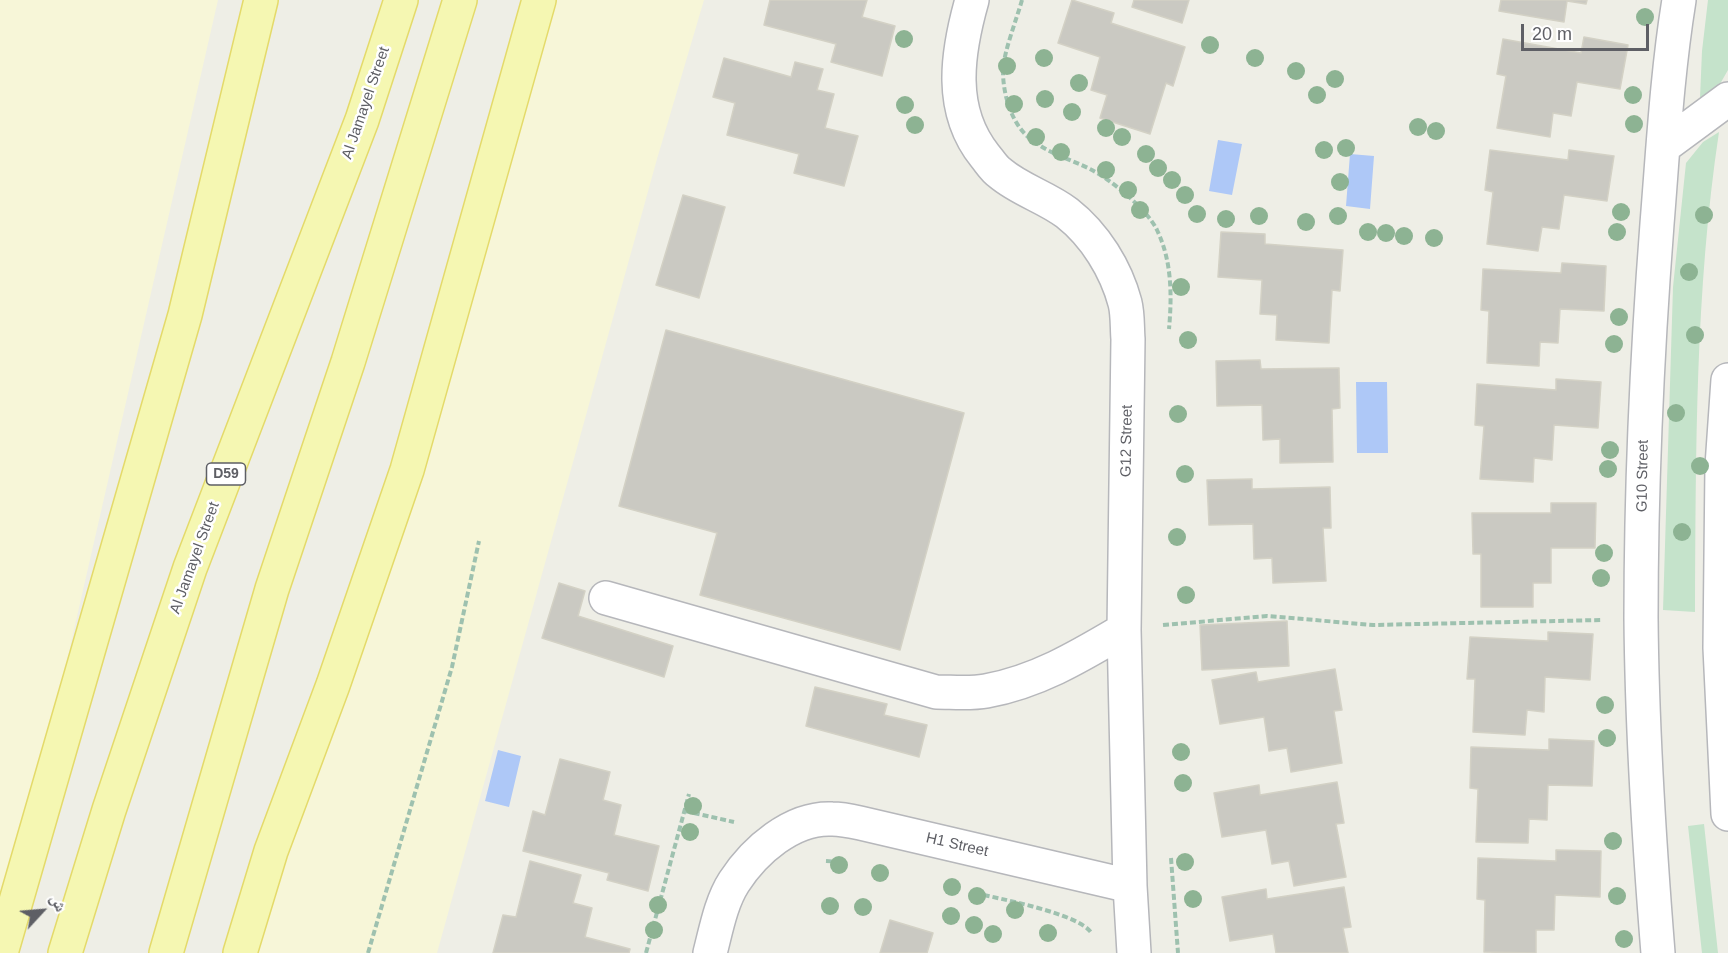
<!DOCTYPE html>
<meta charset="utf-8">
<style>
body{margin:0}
#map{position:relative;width:1728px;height:953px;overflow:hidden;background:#eeeee6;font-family:Arial,"Noto Naskh Arabic",sans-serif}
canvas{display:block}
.north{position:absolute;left:12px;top:881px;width:60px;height:60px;-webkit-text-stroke:4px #fff;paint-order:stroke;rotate:64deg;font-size:16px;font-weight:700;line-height:24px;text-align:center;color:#5e5f65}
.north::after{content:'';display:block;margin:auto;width:21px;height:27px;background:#5e5f65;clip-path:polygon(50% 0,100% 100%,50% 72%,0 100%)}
.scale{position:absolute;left:1521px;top:24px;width:128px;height:27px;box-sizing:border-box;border:3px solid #5e5f65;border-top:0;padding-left:8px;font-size:18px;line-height:21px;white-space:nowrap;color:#5e5f65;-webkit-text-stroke:4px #fff;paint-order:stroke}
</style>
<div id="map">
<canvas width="1728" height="953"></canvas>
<div class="north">ش</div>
<div class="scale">20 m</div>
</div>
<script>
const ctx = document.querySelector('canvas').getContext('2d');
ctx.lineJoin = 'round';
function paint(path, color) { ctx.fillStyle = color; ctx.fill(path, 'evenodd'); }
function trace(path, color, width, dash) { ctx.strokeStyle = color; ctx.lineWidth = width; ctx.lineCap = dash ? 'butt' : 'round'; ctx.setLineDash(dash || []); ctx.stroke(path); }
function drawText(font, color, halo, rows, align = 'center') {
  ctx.font = font + ' Arial,sans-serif'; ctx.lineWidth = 5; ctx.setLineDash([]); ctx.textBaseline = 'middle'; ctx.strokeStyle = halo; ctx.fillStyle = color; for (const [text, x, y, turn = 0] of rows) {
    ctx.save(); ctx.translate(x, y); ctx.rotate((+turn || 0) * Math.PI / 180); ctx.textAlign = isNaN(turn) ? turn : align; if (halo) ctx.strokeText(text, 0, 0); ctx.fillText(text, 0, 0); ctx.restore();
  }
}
const green = new Path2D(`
 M1708 0H1728V70L1720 84 1700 98 1702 51Z
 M1719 132C1695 291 1696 451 1695 612L1663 610 1673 287 1686 163 1703 142Z
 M1704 824 1718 953H1702L1688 826Z`);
const sand = new Path2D(`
 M0 0H218L0 953Z
 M550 0H704L657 159 437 953H240Z`);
const water = new Path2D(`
 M1218 140 1242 144 1232 195 1209 191Z
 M1350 154 1374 156 1370 209 1346 206Z
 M1356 382H1387L1388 453H1357Z
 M498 750 521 756 509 807 485 801Z`);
const building = new Path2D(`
 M770 0H867L862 17 895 26 882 76 831 62 836 44 764 25Z
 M1072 0 1114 13 1111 23 1185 47 1173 86 1166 83 1150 134 1100 118 1107 95 1091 90 1100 57 1058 43Z
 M1134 0H1189L1182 23 1132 7Z
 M1501 0H1587L1586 4 1567 1 1564 22 1499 11Z
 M1584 37 1628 45 1620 89 1577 82 1571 116 1553 113 1550 137 1497 128 1506 76 1497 74 1503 39 1581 53Z
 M724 58 791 77 795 62 823 69 817 90 834 94 825 128 858 136 844 186 794 173 799 154 727 135 735 103 713 97Z
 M1490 150 1568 160 1569 150 1614 156 1607 201 1564 195 1559 229 1542 227 1538 251 1487 244 1493 192 1485 190Z
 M683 195 725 207 699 298 656 285Z
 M1221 232 1265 234V244L1343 250 1340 291 1332 290 1329 343 1276 340 1277 315 1260 314 1262 280 1218 277Z
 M1562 263 1606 266 1604 311 1560 309 1558 343 1540 342 1539 366 1487 363 1489 311 1481 310 1483 269 1561 273Z
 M666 330 964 413 900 650 700 595 717 533 619 506Z
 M1260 360 1261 369 1339 368 1340 408 1332 409 1333 462 1280 463V439L1263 440 1262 405 1217 406 1216 361Z
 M1556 379 1601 382 1598 428 1554 425 1552 460 1534 458 1533 482 1480 479 1484 426 1475 425 1477 384 1556 390Z
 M1252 479V489L1330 487 1331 528H1323L1326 581 1273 583 1272 558 1254 559 1253 524 1209 525 1207 480Z
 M1551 503H1596L1595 548H1551V583H1533V607H1481V554H1473L1472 513H1551Z
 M559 583 585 591 578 616 673 646 664 677 542 638Z
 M1287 621 1289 666 1202 670 1200 625Z
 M1548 632 1593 634 1590 680 1545 677 1544 712 1527 710 1525 735 1473 732 1475 679H1467L1470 637 1548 641Z
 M1335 669 1342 710 1334 711 1342 763 1291 772 1287 748 1269 751 1264 717 1220 724 1212 680 1256 672 1258 682Z
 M815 687 887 704 884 715 927 725 919 757 806 726Z
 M1549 739 1594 741 1592 786 1548 785 1547 820 1529 819 1528 843 1476 842 1478 789 1470 788 1471 747 1549 750Z
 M560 759 610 772 603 800 621 805 614 835 659 846 648 891 607 880 609 873 523 851 533 811 545 815Z
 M1337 782 1344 823 1336 824 1346 877 1294 886 1289 861 1272 864 1266 830 1222 837 1214 793 1259 785 1260 795Z
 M1556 850 1601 851 1600 897 1555 895 1554 930H1536V953L1484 952 1485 900 1477 899 1478 858 1556 861Z
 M530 861 581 875 573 903 592 908 585 937 630 949 629 953H493L503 915 516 917Z
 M1344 887 1351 927 1343 928 1348 953H1276L1273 934 1230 941 1222 897 1266 889 1267 899Z
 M890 920 933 933 927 953H880Z`);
const path = new Path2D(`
 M1022 0C1017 18 1003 54 1003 71 1003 97 1013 129 1036 143 1053 155 1072 160 1090 169 1110 179 1147 209 1157 230 1172 261 1172 296 1169 329
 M1163 625 1267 616 1373 625 1602 620
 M685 811 734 822
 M1171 858 1178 953
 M826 861 842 862
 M975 893C1000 899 1082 914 1092 934
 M368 953 452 667 479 541
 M646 953 689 794`);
const minor = new Path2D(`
 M972 0C957 53 948 110 985 156 990 162 994 169 1000 173 1020 190 1046 197 1067 213 1095 235 1116 269 1125 303 1128 315 1127 328 1128 339L1124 630 1130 886 1134 953
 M1663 147 1728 99
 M1728 380 1722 466 1720 648 1728 814
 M606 598 936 692C952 692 970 694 986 691 1037 682 1080 656 1124 630
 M710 953C716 930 721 902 734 882 754 851 792 817 832 819 841 819 851 821 860 823L1130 886
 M1658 953C1649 841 1642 730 1641 618 1641 486 1647 355 1657 224 1663 150 1667 74 1679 0`);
const major = new Path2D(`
 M1 953 185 315 261 0
 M65 953 109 810 190 568 362 120 401 0
 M166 953 272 589 348 362 460 0
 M240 953 271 851 333 685 407 470 539 0`);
const trees = [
 [1645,17],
 [904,39],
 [1210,45],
 [1044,58],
 [1255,58],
 [1007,66],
 [1296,71],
 [1335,79],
 [1079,83],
 [1317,95],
 [1633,95],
 [1045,99],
 [1014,104],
 [905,105],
 [1072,112],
 [1634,124],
 [915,125],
 [1418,127],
 [1106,128],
 [1436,131],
 [1036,137],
 [1122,137],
 [1346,148],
 [1324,150],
 [1061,152],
 [1146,154],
 [1158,168],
 [1106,170],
 [1172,180],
 [1340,182],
 [1128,190],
 [1185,195],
 [1140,210],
 [1621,212],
 [1197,214],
 [1704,215],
 [1259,216],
 [1338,216],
 [1226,219],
 [1306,222],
 [1368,232],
 [1617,232],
 [1386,233],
 [1404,236],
 [1434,238],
 [1689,272],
 [1181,287],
 [1619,317],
 [1695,335],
 [1188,340],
 [1614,344],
 [1676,413],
 [1178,414],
 [1610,450],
 [1700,466],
 [1608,469],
 [1185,474],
 [1682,532],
 [1177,537],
 [1604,553],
 [1601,578],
 [1186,595],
 [1605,705],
 [1607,738],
 [1181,752],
 [1183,783],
 [693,806],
 [690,832],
 [1613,841],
 [1185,862],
 [839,865],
 [880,873],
 [952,887],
 [977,896],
 [1617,896],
 [1193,899],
 [658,905],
 [830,906],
 [863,907],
 [1015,910],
 [951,916],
 [974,925],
 [654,930],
 [1048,933],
 [993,934],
 [1624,939]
];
const shields = [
 [226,474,39]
];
const shieldNames = [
 ["D59",226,474]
];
const streetNames = [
 ["Al Jamayel Street",366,103,-71],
 ["G12 Street",1127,441,-89],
 ["G10 Street",1643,476,-89],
 ["Al Jamayel Street",195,558,-70],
 ["H1 Street",957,845,13]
];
paint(green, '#c5e3cb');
paint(sand, '#f7f6d8');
paint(water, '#aec8f7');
paint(building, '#cac9c2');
trace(building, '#d3d1c5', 1.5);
trace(minor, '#b6b7bb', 36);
trace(major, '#e4da6a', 36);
trace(path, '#9ec1af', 4, [6, 3]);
trace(minor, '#fff', 33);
trace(major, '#f5f7b2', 33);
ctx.fillStyle = '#8db393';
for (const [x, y] of trees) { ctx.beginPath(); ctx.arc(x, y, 9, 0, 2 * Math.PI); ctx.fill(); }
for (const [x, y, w] of shields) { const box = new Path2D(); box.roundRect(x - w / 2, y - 11, w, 22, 4.5); ctx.fillStyle = '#fff'; ctx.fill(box); trace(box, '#5e5f65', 1.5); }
drawText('bold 14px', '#5e5f65', null, shieldNames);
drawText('15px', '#5e5f65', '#fff', streetNames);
</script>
